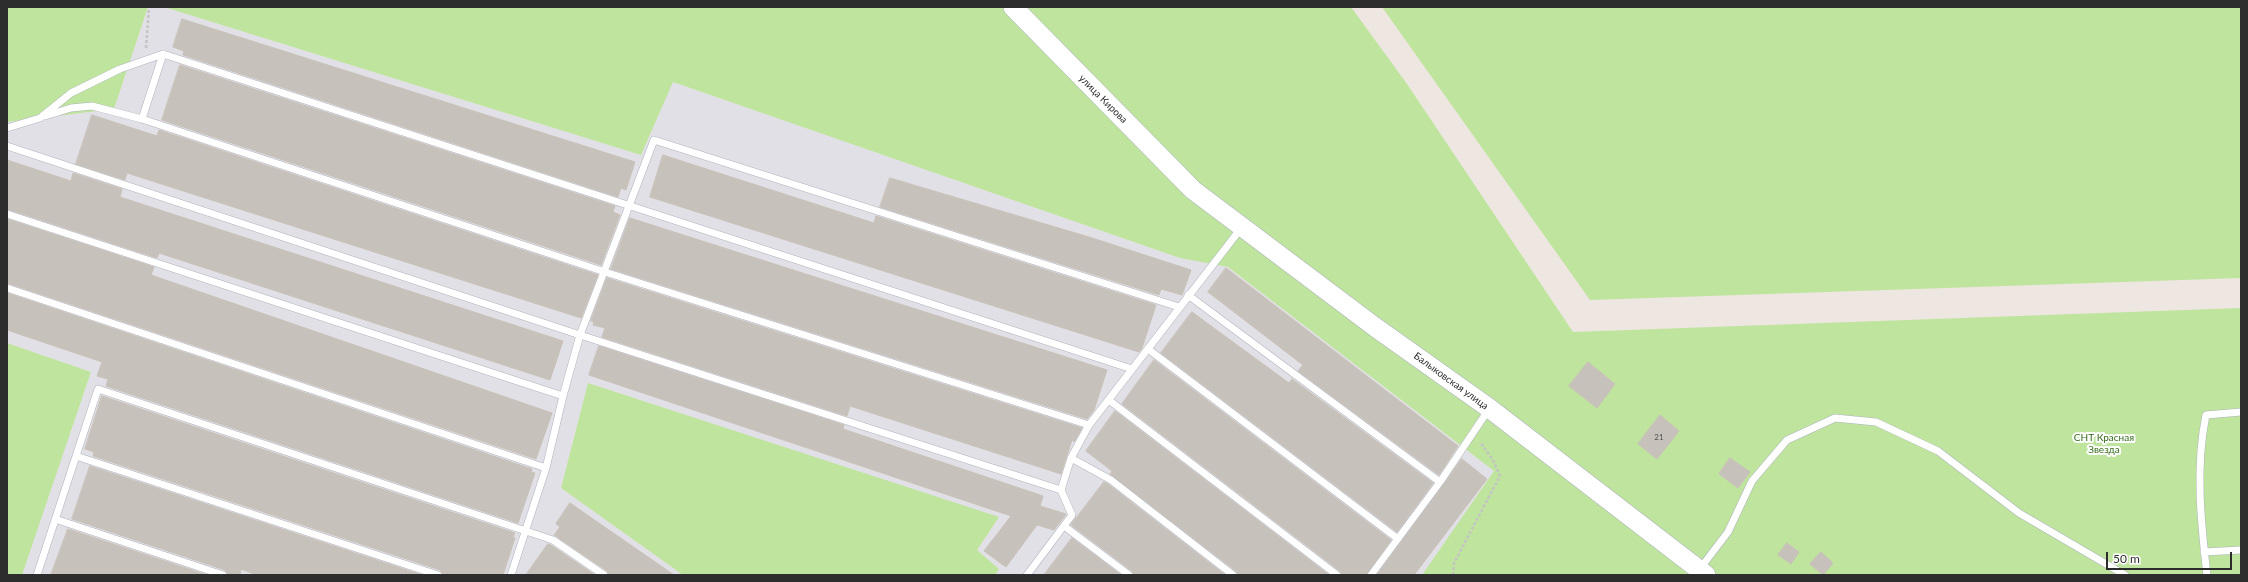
<!DOCTYPE html>
<meta charset="utf-8">
<style>
body{margin:0}
#map{position:relative;width:2248px;height:582px;overflow:hidden;background:#eee6e0;font-family:Lato,sans-serif}
canvas{display:block}
.frame{position:absolute;inset:0;border:8px solid #2d2d2d;pointer-events:none}
.scale{position:absolute;left:2106px;top:552px;width:126px;height:18px;box-sizing:border-box;border:2px solid #2d2d2d;border-top:0;padding-left:5px;font-size:12px;line-height:14px;white-space:nowrap;color:#2d2d2d;-webkit-text-stroke:3px #fff;paint-order:stroke}
</style>
<div id="map">
<canvas width="2248" height="582"></canvas>
<div class="frame"></div>
<div class="scale">50 m</div>
</div>
<script>
const ctx = document.querySelector('canvas').getContext('2d');
ctx.lineJoin = 'round';
function paint(path, color) { ctx.fillStyle = color; ctx.fill(path, 'evenodd'); }
function trace(path, color, width, dash) { ctx.strokeStyle = color; ctx.lineWidth = width; ctx.lineCap = dash ? 'butt' : 'round'; ctx.setLineDash(dash || []); ctx.stroke(path); }
function drawText(font, color, halo, rows, align = 'center') {
  ctx.font = font + ' Lato,sans-serif'; ctx.lineWidth = 4; ctx.setLineDash([]); ctx.textBaseline = 'middle'; ctx.strokeStyle = halo; ctx.fillStyle = color; for (const [text, x, y, turn = 0] of rows) {
    ctx.save(); ctx.translate(x, y); ctx.rotate((+turn || 0) * Math.PI / 180); ctx.textAlign = isNaN(turn) ? turn : align; if (halo) ctx.strokeText(text, 0, 0); ctx.fillText(text, 0, 0); ctx.restore();
  }
}
const industrial = new Path2D(`
 M148 7H164L641 155 673 82 1180 258 1228 267 1494 471 1422 575H995L999 569 977 550 999 518 588 383 561 488 683 575H22L91 372 7 343V122L114 109Z`);
const green = new Path2D(`
 M7 7H148L114 109 7 122Z
 M164 7H1351L1407 84 1573 332 2241 308V575H1422L1494 471 1228 267 1180 258 673 82 641 155Z
 M1382 7H2241V278L1590 300Z
 M7 343 91 372 22 575H7Z
 M588 383 999 517 977 550 999 569 995 575H683L561 488Z`);
const building = new Path2D(`
 M182 19 635 162 626 190 621 188 618 197 183 55 184 51 173 47Z
 M180 65 615 206 613 212 620 215 601 265 162 120Z
 M92 115 157 136 159 130 598 275 581 318 127 173 125 180 76 164Z
 M663 155 874 223 876 216 1156 305 1142 348 1139 352 650 197Z
 M7 160 71 181 73 173 122 189 120 197 563 341 550 380 159 253 157 258 7 209Z
 M890 178 1089 237 1191 270 1182 295 1161 289 1159 295 880 207Z
 M630 218 1107 370 1094 410 1087 419 611 269Z
 M7 219 154 267 151 275 552 413 536 459 7 283Z
 M1226 268 1458 446 1439 475 1298 371 1303 365 1208 292Z
 M607 278 1082 428 1074 442 1072 440 1061 474 850 406 847 416 602 337 605 328 593 325 594 322 591 321Z
 M7 293 532 469 531 472 535 473 518 523 106 386 108 379 97 376 102 362 7 330Z
 M1192 312 1289 383 1292 379 1433 483 1397 532 1161 353Z
 M599 346 844 425 843 429 1043 496 1040 506 1066 514 1054 530 1037 525 1006 567 984 551 1011 516 589 375Z
 M1154 360 1391 540 1366 575H1342L1340 571 1122 404Z
 M1588 362 1615 384 1597 408 1569 386Z
 M102 396 515 533 513 537 515 538 503 575H443L440 570 93 456 94 452 85 449Z
 M1115 411 1329 575H1238L1236 571 1110 474 1112 471 1086 451Z
 M1660 415 1679 431 1657 459 1638 444Z
 M1730 458 1750 472 1738 488 1719 474Z
 M1462 459 1487 479 1414 575H1377Z
 M90 466 422 575H257L241 569 240 575H228L225 570 72 519Z
 M1104 482 1108 484 1225 575H1134L1132 571 1071 525Z
 M570 503 674 575H609L607 571 554 535 560 527 556 524Z
 M68 529 207 575H51Z
 M1072 538 1121 575H1044Z
 M1787 543 1799 552 1791 564 1778 555Z
 M548 544 551 545 595 575H526Z
 M1821 552 1833 563 1823 575 1810 564Z`);
const path = new Path2D(`
 M146 48 149 7
 M1453 575 1454 563 1500 476 1493 460 1480 442`);
const service = new Path2D(`
 M45 116 71 108 92 106 142 119
 M7 128 40 118 71 93 120 69 163 54
 M7 146 580 335 1061 490 1071 458 1089 425 1242 227
 M7 214 563 396
 M7 288 546 468
 M1188 295 1440 482
 M1148 349 1398 539
 M1110 401 1337 575
 M1089 425 605 272 142 119 163 54 1132 369
 M76 456 438 575
 M1071 458 1111 480 1233 575
 M55 519 223 575
 M1064 526 1129 575
 M2204 552 2241 550
 M1699 570 1728 532 1752 481 1787 440 1835 418 1876 422 1938 451 2019 513 2125 575
 M37 575 98 389 553 540 604 575
 M511 575 546 468 563 396 580 335 654 140 1179 307
 M1027 575 1072 515 1061 490
 M1371 575 1440 482 1489 409
 M2207 575C2201 523 2195 467 2206 415L2241 412`);
const tertiary = new Path2D(`
 M1013 7 1193 190 1375 327 1489 408 1706 575`);
const numberNames = [
 ["21",1659,437]
];
const streetNames = [
 ["улица Кирова",1103,99,45],
 ["Балыковская улица",1451,381,36]
];
const parkNames = [
 ["СНТ Красная",2104,438],
 ["Звезда",2104,450]
];
paint(industrial, '#e1e0e7');
paint(green, '#bee49d');
paint(building, '#c7c1bb');
trace(building, '#cac2b9', 1);
trace(service, '#b0b4bd', 8);
trace(tertiary, '#b0b4bd', 20);
trace(path, '#c4c4c4', 2.5, [3, 2]);
trace(service, '#fff', 7);
trace(tertiary, '#fff', 19);
drawText('8px', '#545250', null, numberNames);
drawText('10px', '#2d2d2d', '#fff', streetNames);
drawText('10px', '#366c1b', '#fff', parkNames);
</script>
